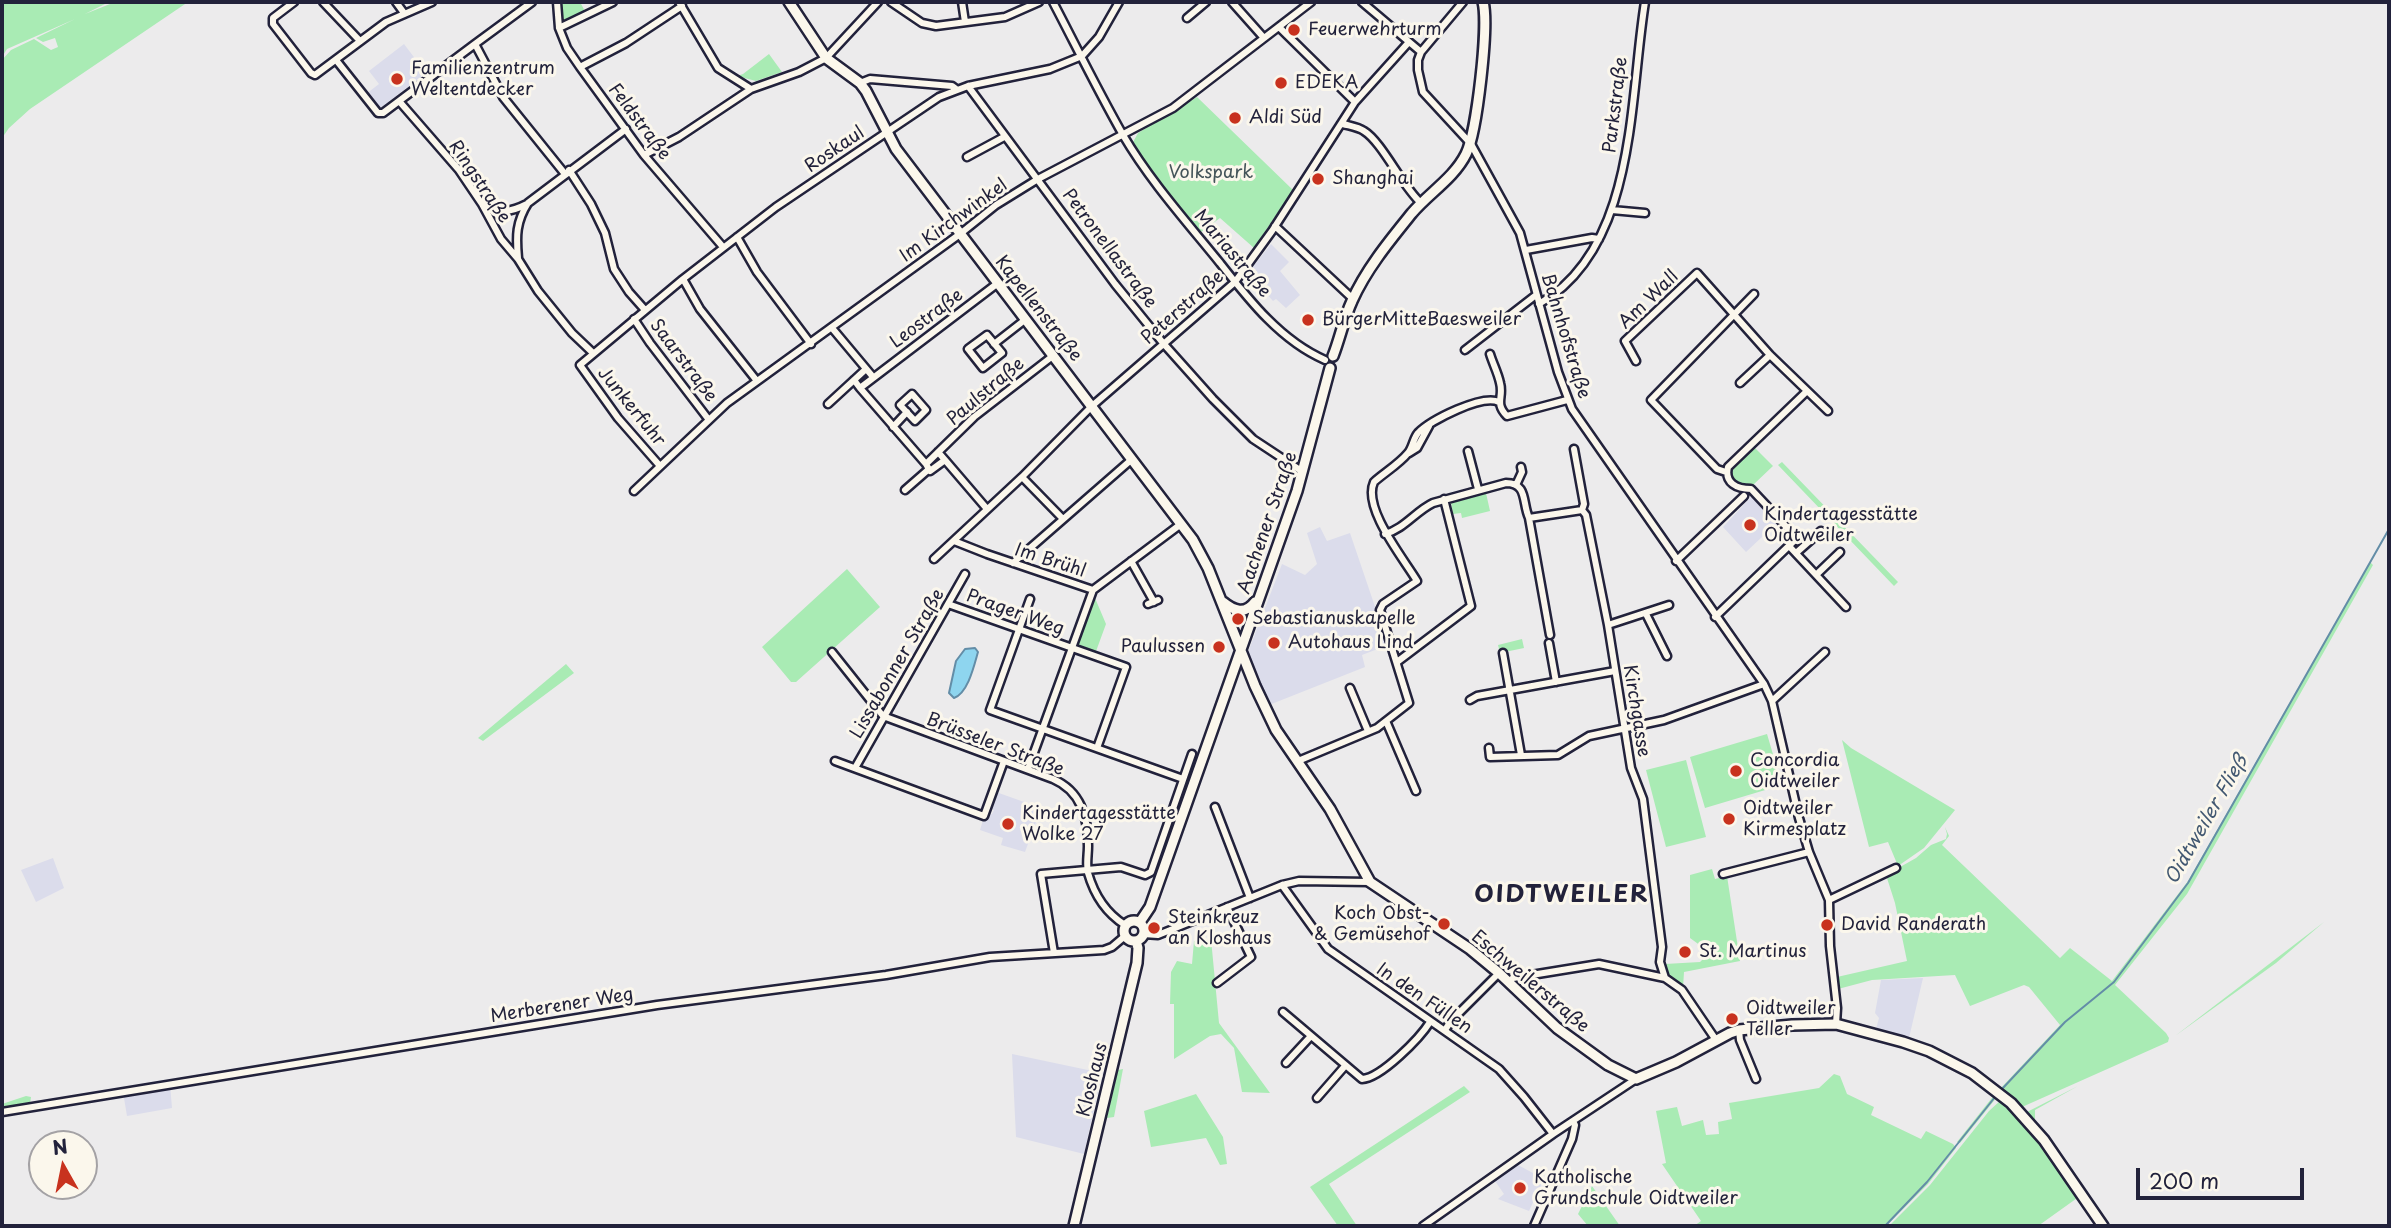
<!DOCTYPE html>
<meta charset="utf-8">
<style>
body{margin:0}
#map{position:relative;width:2391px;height:1228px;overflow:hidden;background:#ecebec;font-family:"Playpen Sans",sans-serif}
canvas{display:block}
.frame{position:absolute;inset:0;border:4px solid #22223b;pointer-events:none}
.north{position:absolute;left:28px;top:1130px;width:70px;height:70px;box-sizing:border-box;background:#fbf7ec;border:2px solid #a4a2a5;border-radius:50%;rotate:351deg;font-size:19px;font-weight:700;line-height:28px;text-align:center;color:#22223b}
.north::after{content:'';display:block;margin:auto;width:24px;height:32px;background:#c8321e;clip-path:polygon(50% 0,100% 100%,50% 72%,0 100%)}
.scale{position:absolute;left:2136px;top:1168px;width:168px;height:32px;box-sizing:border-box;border:4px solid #22223b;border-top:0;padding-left:9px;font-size:21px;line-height:24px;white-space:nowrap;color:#22223b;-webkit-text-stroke:5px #fbf7ec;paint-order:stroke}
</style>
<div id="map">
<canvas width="2391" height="1228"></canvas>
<div class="frame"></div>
<div class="north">N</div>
<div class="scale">200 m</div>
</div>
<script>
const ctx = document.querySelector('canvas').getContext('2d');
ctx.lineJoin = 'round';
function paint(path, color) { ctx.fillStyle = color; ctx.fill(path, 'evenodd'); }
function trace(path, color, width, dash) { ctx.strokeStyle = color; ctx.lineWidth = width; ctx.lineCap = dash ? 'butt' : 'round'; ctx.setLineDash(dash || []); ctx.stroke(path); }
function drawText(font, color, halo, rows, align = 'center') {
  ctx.font = font + ' "Playpen Sans",sans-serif'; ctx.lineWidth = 6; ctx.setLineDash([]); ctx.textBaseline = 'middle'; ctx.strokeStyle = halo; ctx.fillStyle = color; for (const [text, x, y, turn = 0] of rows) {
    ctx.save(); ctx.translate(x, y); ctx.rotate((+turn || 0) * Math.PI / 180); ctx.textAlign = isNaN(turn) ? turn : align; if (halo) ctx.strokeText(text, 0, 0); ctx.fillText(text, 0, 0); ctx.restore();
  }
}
const built = new Path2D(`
 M404 44 426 73 378 110 366 94 379 84 369 71Z
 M1271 244 1289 262 1280 271 1300 295 1286 308 1276 299 1273 301 1257 283 1262 278 1252 268Z
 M1752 496 1777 523 1746 552 1723 527Z
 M1320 527 1327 541 1350 533 1388 645 1362 655 1365 667 1269 705 1248 652 1282 564 1305 575 1317 564 1307 533Z
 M996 792 1041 808 1025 852 1001 845 1003 838 980 830 984 817 992 814 994 810 990 808Z
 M53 858 64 888 36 902 21 870Z
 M1923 978 1909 1038 1876 1029 1879 1018 1875 1013 1881 980Z
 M1012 1054 1102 1073 1084 1154 1016 1137Z
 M170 1084 172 1108 127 1116 123 1092Z
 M1518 1165 1544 1179 1529 1211 1498 1199 1504 1194 1495 1181Z`);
const green = new Path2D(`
 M2 2H109L85 14 115 2H188L30 109 9 128 2 138V60L11 50 34 39 51 50 58 47 55 38 43 42 36 38 75 19 7 49 2 57Z
 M562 2H580L586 13 562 23Z
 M769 54 782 72 756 81 737 76 743 74Z
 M1197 97 1293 190 1254 248 1220 218 1201 232 1174 202 1132 144 1138 133Z
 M1754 447 1773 466 1753 485 1736 482 1732 478V468Z
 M1782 462 1898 582 1894 586 1778 465Z
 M1486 493 1490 511 1462 518 1461 513 1453 514 1451 502Z
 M2370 562 2373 565 2187 894 2115 985 2166 1033 2169 1038 2168 1042 2022 1107 2000 1089 2060 1025 2029 987 2024 985 1970 1006 1955 975 1872 980 1838 989 1837 977 1907 961 1895 903 1886 875 1916 858 1931 845 1946 839 1947 834 1945 827 1949 836 1942 845 2060 958 2070 948 2112 981 2188 881Z
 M847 569 880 607 796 682H791L762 647Z
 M1095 598 1106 624 1095 654 1080 648 1078 645Z
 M1522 639 1524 648 1500 653 1498 645Z
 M566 664 574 673 483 741 478 738Z
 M1767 734 1782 785 1705 808 1690 757Z
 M1842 740 1851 748 1955 810 1924 848 1898 866 1888 842 1869 847Z
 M1686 760 1706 837 1666 847 1646 770Z
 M1712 869 1715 879 1727 876 1740 961 1684 972 1683 988 1669 975 1665 964 1700 962 1703 959 1701 946 1690 938V875Z
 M2324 922 2276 963 2175 1036Z
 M1211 939 1219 1023 1270 1093 1242 1092 1234 1048 1221 1034 1210 1036 1174 1059V1004H1170L1171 972 1177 961 1192 964 1194 941Z
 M1123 1069 1114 1117 1107 1118 1118 1070Z
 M1834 1074 1840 1076 1847 1094 1874 1107 1871 1115 1921 1139 1926 1131 1953 1144 1956 1148 1928 1184 1886 1226H1694L1701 1221 1662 1164 1666 1163 1656 1111 1677 1107 1682 1126 1703 1120 1706 1135 1719 1134 1718 1122 1732 1119 1729 1103 1819 1088Z
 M1464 1086 1470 1092 1329 1184 1357 1226H1338L1310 1187Z
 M2078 1086 2035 1110V1120L2108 1226 2025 1113Z
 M1196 1094 1223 1137 1227 1164 1220 1165 1206 1138 1151 1147 1144 1111Z
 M1995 1094 1997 1097 1960 1143 1957 1142Z
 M26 1096 31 1097 30 1104 2 1109V1104Z
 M2001 1100 2041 1142 2080 1196 2038 1226H1889L1930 1185 1989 1111Z
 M1592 1186 1620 1226H1588L1578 1214Z`);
const water = new Path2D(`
 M975 648 978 652C974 666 968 693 954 698L949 693 956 661 965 649Z`);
const stream = new Path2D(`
 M2002 1089 2065 1022 2114 982 2188 883 2389 529
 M1885 1226 1927 1182 1995 1097`);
const street = new Path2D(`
 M294 2 273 18V24L311 73 315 75 386 22 432 2
 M323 2 360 41
 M396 2 404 13
 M557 2 559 28 567 48 580 67 644 155 723 247
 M679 2 718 68 751 89
 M891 2 922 23 936 26 1005 17 1039 2
 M962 2 965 22
 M1053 2C1076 46 1098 91 1123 135 1150 181 1186 221 1220 263 1249 300 1281 341 1325 360
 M1232 2 1264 38
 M1362 2 1421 52
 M1463 2 1421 52 1418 60V70L1423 92 1471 144 1520 233 1558 372 1572 409 1764 684 1772 701 1799 818 1809 852 1829 900 1830 946 1837 1008 1836 1024
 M1187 18 1206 2
 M1279 27 1355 102
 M559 28 613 2
 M475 44 532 2
 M336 60 378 113H383L399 101
 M580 67 626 43 682 6
 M860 83 870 79 952 86 956 89
 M968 86 1115 284 1163 343 1213 399 1253 439 1303 472
 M1343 124C1350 126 1358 127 1364 131 1382 142 1402 186 1421 203
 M644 155 679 137 751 89 799 72 826 58 878 2
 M967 157 1004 137
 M569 170 591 204 605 233 614 269 629 292 645 310
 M565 174 503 97 475 44 399 101 459 170 482 204 501 239 518 259 538 291 572 333 593 353
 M485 206C500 214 511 212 527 204
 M1612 210 1645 213
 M1275 226 1353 299
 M737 237 757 272 811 344
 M1526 250 1592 238 1599 239
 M518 258C516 236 516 222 528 203L626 129
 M683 279 700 309 757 381
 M1539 304C1637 248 1629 100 1645 2
 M634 319 650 343 709 420
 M832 328 873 377
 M987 335 1002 353 983 368 968 349Z
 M994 344 1026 319
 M1465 350 1536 295
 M1490 354C1493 364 1498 373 1500 383 1504 397 1494 403 1507 416L1567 400
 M1636 361 1625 341 1697 273 1770 355 1828 411
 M854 380 860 388 998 283
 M1740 383 1770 355
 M860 388 926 464
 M912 394 926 410 915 421 900 405Z
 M828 404 866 369
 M893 427 907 412
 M1574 449 1584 504 1582 510 1586 515 1608 625 1631 768 1643 799 1662 947 1660 962 1665 978
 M1468 451 1478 489
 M938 452 945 460 930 471 926 464 974 417 1054 355
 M1409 453 1417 448 1429 426
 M945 460 987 509
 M660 466 618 418 580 365 683 279 776 207 939 97 968 86 1050 69 1082 56 1099 37 1119 2
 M1726 472 1717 469 1651 400 1754 294
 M1022 477 1063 519
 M1516 485 1522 472 1521 467
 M905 490 929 469
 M634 491 727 403 960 234 996 205 1038 179 1173 108 1311 2
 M1529 518 1550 635
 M1385 534C1404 529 1416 511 1433 503L1506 483C1528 483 1522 503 1529 518L1582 510
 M954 541 987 554 1093 590 1181 524
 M1789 546 1846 607
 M1796 553 1821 531
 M934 559 1022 477 1092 406 1235 282 1272 231 1355 102 1409 42
 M1131 561 1154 602
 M1676 561 1744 496
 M1013 563 1131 460
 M1816 575 1840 552
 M1030 599 990 710 1183 779
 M948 604 1126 667 1097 748
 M1148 604 1158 600
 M1646 614 1667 656
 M1715 617 1797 538 1751 489C1737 489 1724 483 1728 467L1806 392
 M1608 625 1669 605
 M1549 643 1556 682
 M832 652 883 716 1053 779C1081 791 1088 817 1088 846 1088 855 1086 864 1088 873 1094 894 1106 913 1125 925
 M1503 653 1521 755
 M1397 662 1471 606 1444 499
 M1350 688 1368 731
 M1470 700 1477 696 1615 671
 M1772 701 1825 652
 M1386 721 1416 791
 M1489 748 1490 757 1558 755 1589 736 1664 720 1764 684
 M835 761 984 816 1004 761
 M1298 761 1377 728 1409 703 1380 610 1383 604 1417 581C1404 559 1362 508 1374 482 1384 473 1399 464 1408 453 1413 447 1413 439 1418 433 1431 420 1482 394 1499 402
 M855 768 965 574
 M1028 769 1093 590
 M1215 807 1250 898
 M1723 874 1809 852
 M1282 885 1328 949 1499 1069 1524 1097 1553 1134
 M1829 900 1896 868
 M1143 934 1158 935 1282 885 1299 881 1370 882
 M1054 953 1041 874 1121 867 1145 875 1151 872 1192 754
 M1508 982 1513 978 1599 964 1665 978 1682 990 1716 1040
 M1217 983 1251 957 1227 907
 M1283 1012 1362 1079C1381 1078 1420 1038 1430 1022
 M1445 1030 1451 1021 1499 973
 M1739 1030 1740 1040 1756 1079
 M1286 1063 1311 1036
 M1317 1098 1345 1066
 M2 1112 657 1005 886 975 990 957 1104 950 1112 947 1125 936
 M1423 1226 1553 1134 1636 1079
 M1534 1226 1572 1139 1575 1125 1573 1121`);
const secondary = new Path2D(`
 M789 2 826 58 860 83 866 91 896 149 1193 540 1208 568 1255 686 1276 730 1330 809 1370 882 1470 949 1499 973 1557 1028 1608 1065 1636 1079 1676 1062 1730 1033 1739 1030 1792 1025 1836 1024 1903 1042 1929 1051 1972 1073 2011 1103 2044 1140 2103 1226
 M1333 356C1340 338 1344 318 1352 301 1366 269 1391 239 1412 213 1429 193 1454 178 1466 154 1477 132 1489 25 1483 2
 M1223 602C1234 611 1245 615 1255 602
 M1124 931a10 10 0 1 1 20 0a10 10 0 1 1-20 0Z
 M1140 922 1150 907 1297 491 1330 368
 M1074 1226 1137 963 1138 948 1136 941`);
const markers = [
 [1294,30,7,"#c8321e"],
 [397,79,7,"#c8321e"],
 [1281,83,7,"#c8321e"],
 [1235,118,7,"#c8321e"],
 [1318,179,7,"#c8321e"],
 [1308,320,7,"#c8321e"],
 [1750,525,7,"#c8321e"],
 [1238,619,7,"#c8321e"],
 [1274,643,7,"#c8321e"],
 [1219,647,7,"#c8321e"],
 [1736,771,7,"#c8321e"],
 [1729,819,7,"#c8321e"],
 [1008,824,7,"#c8321e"],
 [1444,924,7,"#c8321e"],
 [1827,925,7,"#c8321e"],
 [1154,928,7,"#c8321e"],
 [1685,952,7,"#c8321e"],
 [1732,1019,7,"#c8321e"],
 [1520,1188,7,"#c8321e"]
];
const poiNames = [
 ["Feuerwehrturm",1308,30],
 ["Familienzentrum",411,69],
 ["Weltentdecker",411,90],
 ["EDEKA",1295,83],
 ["Aldi Süd",1249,118],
 ["Shanghai",1332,179],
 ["BürgerMitteBaesweiler",1322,320],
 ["Kindertagesstätte",1764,515],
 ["Oidtweiler",1764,536],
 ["Sebastianuskapelle",1252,619],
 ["Autohaus Lind",1288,643],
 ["Paulussen",1205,647,"right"],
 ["Concordia",1750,761],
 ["Oidtweiler",1750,782],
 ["Oidtweiler",1743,809],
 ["Kirmesplatz",1743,830],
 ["Kindertagesstätte",1022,814],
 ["Wolke 27",1022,835],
 ["Koch Obst-",1430,914,"right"],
 ["& Gemüsehof",1430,935,"right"],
 ["Steinkreuz",1168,918],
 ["an Kloshaus",1168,939],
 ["David Randerath",1841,925],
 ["St. Martinus",1699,952],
 ["Oidtweiler",1746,1009],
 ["Teller",1746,1030],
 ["Katholische",1534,1178],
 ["Grundschule Oidtweiler",1534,1199]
];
const streetNames = [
 ["Parkstraße",1616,105,-83],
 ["Feldstraße",639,122,53],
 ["Roskaul",835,150,-34],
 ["Ringstraße",479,182,56],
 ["Im Kirchwinkel",954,221,-36],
 ["Petronellastraße",1109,249,53],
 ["Mariastraße",1232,254,50],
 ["Am Wall",1649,300,-44],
 ["Peterstraße",1183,308,-41],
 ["Kapellenstraße",1038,309,52],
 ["Leostraße",927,319,-37],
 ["Bahnhofstraße",1565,336,73],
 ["Saarstraße",683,361,53],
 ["Paulstraße",986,392,-40],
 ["Junkerfuhr",631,407,51],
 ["Aachener Straße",1268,523,-71],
 ["Im Brühl",1050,561,18],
 ["Prager Weg",1015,613,20],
 ["Lissabonner Straße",898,664,-60],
 ["Kirchgasse",1636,711,81],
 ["Brüsseler Straße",995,745,21],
 ["Eschweilerstraße",1530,982,40],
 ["In den Füllen",1424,999,34],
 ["Merberener Weg",562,1006,-9],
 ["Kloshaus",1093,1080,-76]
];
const parkNames = [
 ["Volkspark",1211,173]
];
const waterNames = [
 ["Oidtweiler Fließ",2207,820,-60]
];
const districtNames = [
 ["OIDTWEILER",1562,895]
];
paint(built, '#dbdceb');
paint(green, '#a9ebb4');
paint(water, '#8ed5ef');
trace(water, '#638da7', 2);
trace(stream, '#638da7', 2);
trace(street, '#22223b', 11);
trace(secondary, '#22223b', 14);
trace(street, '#fbf7ec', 6);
trace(secondary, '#fbf7ec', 9);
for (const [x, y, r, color] of markers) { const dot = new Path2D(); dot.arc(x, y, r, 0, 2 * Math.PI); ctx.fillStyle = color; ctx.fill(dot); trace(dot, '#fbf7ec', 2.5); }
drawText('18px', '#22223b', '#fbf7ec', poiNames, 'left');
drawText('18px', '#22223b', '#fbf7ec', streetNames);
drawText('18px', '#445459', '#fbf7ec', parkNames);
drawText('italic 19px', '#425871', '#fbf7ec', waterNames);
ctx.letterSpacing = '2px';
drawText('bold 24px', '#22223b', '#fbf7ec', districtNames);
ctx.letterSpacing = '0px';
</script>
